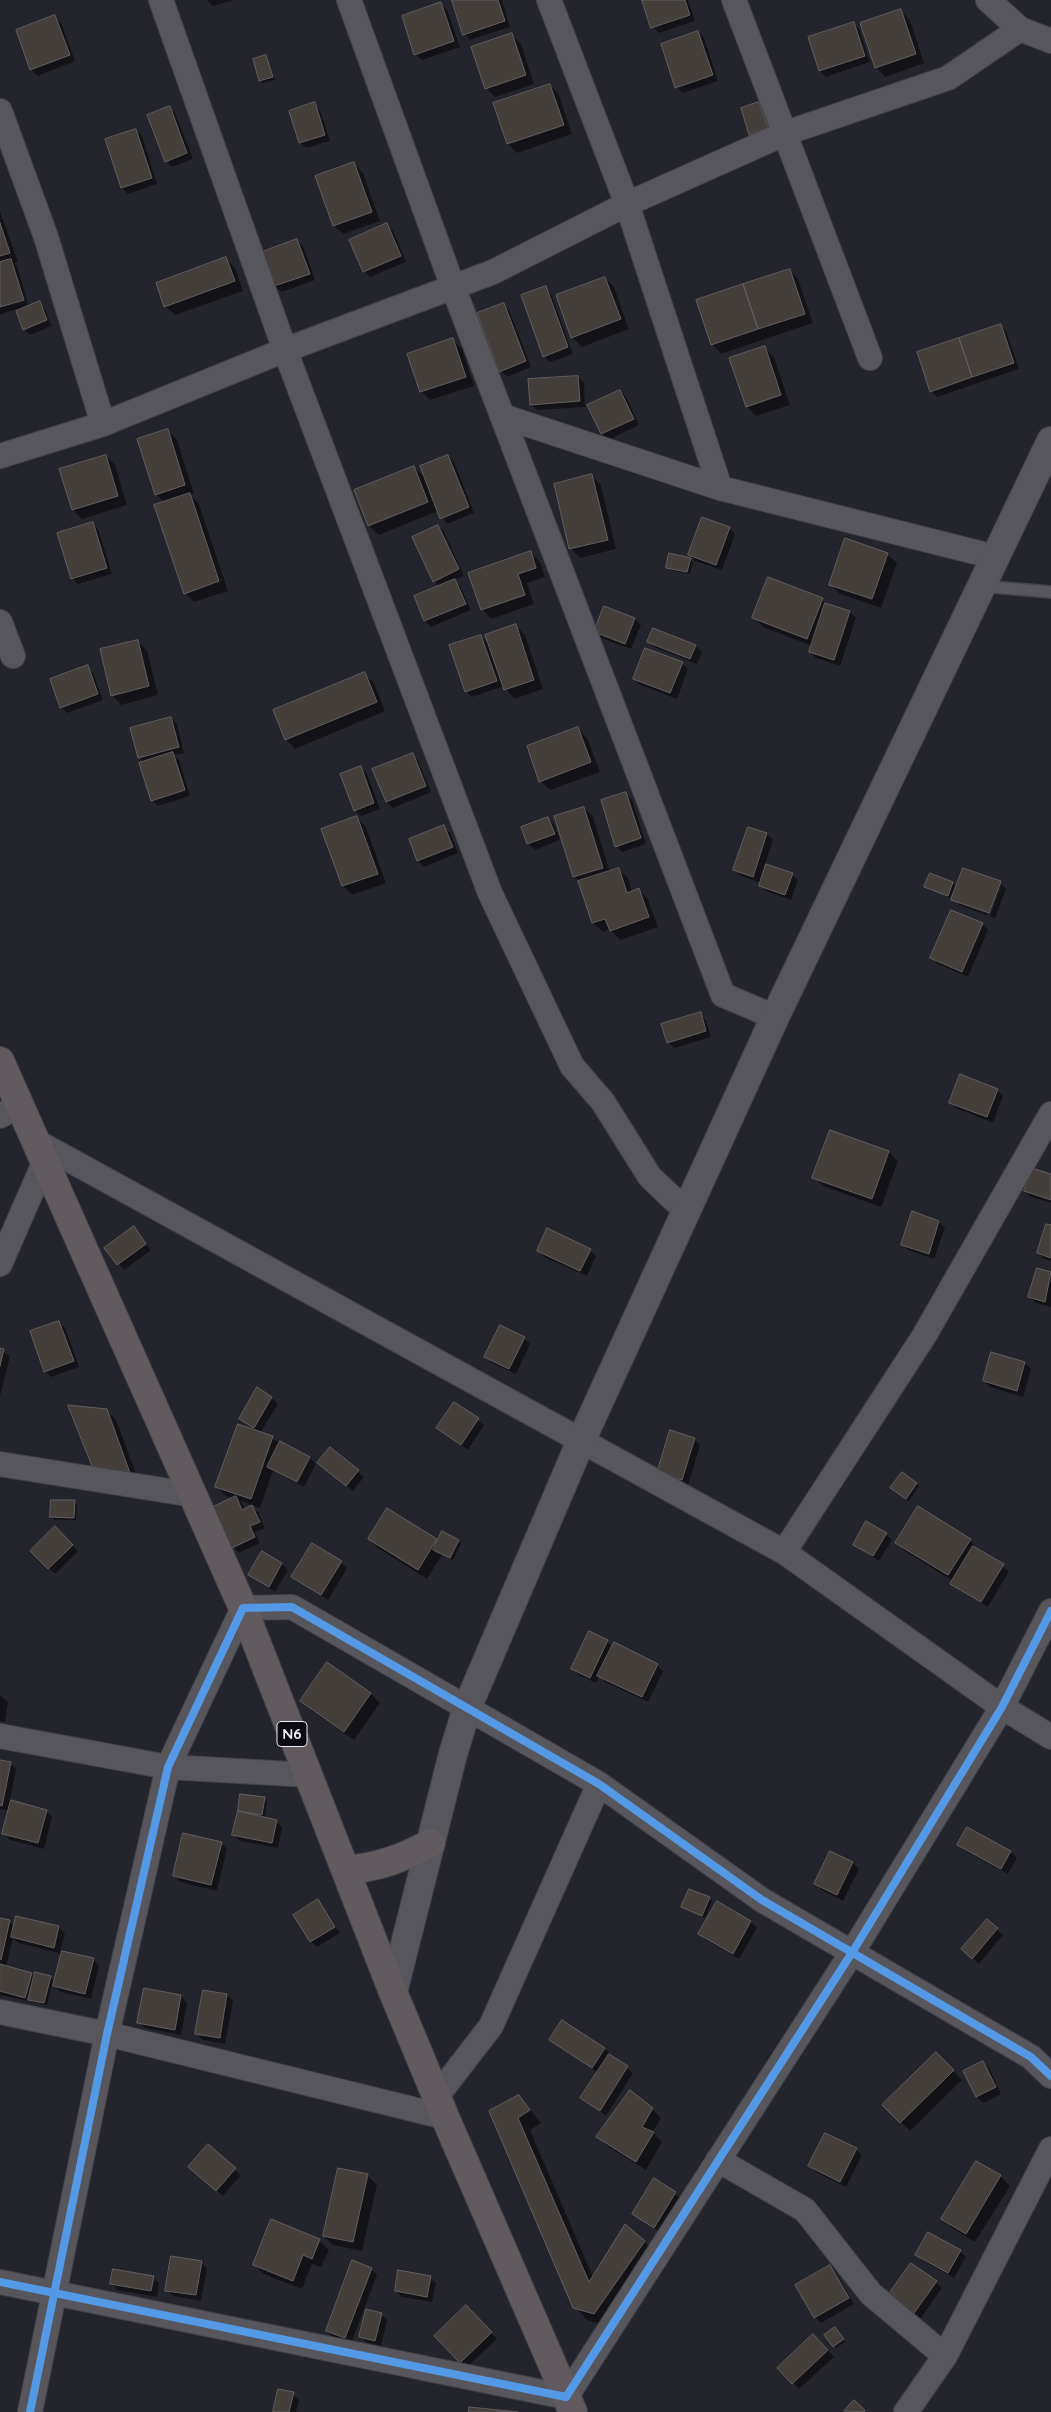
<!DOCTYPE html>
<style>
body{margin:0}
canvas{display:block;background:#24242c}
</style>
<canvas width="1051" height="2412"></canvas>
<script>
const ctx = document.querySelector('canvas').getContext('2d');
ctx.lineJoin = 'round';
function paint(path, color) { ctx.fillStyle = color; ctx.fill(path, 'evenodd'); }
function trace(path, color, width, dash) { ctx.strokeStyle = color; ctx.lineWidth = width; ctx.lineCap = dash ? 'butt' : 'round'; ctx.setLineDash(dash || []); ctx.stroke(path); }
function drawText(font, color, halo, rows, align = 'center') {
  ctx.font = font + ' Quicksand,sans-serif'; ctx.lineWidth = 4.5; ctx.setLineDash([]); ctx.textBaseline = 'middle'; ctx.strokeStyle = halo; ctx.fillStyle = color; for (const [text, x, y, turn = 0] of rows) {
    ctx.save(); ctx.translate(x, y); ctx.rotate((+turn || 0) * Math.PI / 180); ctx.textAlign = isNaN(turn) ? turn : align; if (halo) ctx.strokeText(text, 0, 0); ctx.fillText(text, 0, 0); ctx.restore();
  }
}
const shadow = new Path2D(`
 M207 0H234L213 6Z
 M453 0H502L510 27 470 40 464 34Z
 M643 0H688L695 21 659 33 653 27Z
 M441 4 447 10 460 47 422 60 415 54Z
 M901 11 910 20 924 63 885 77 876 67Z
 M55 17 61 23 75 61 38 76 31 70 17 31Z
 M853 23 859 29 870 62 826 77 820 71Z
 M698 32 704 38 718 81 683 93 677 87Z
 M512 35 521 44 534 84 495 97 486 88Z
 M266 56 275 80 263 83 260 80Z
 M550 85 559 95 572 134 517 153 508 144Z
 M759 103 765 109 773 134 757 140 751 134Z
 M314 104 320 110 330 141 306 148 300 142Z
 M169 107 175 113 193 159 172 167 166 161Z
 M136 130 142 136 157 184 128 194 122 188Z
 M354 164 363 173 380 221 343 234 334 225Z
 M0 211 18 262 14 263 17 266 29 307 39 303 45 309 52 326 30 335 24 329 17 309 0 315Z
 M387 225 393 231 406 262 370 277 364 271Z
 M297 240 303 246 315 280 282 292 275 286 263 252Z
 M226 259 235 268 243 291 175 315 165 306Z
 M789 270 798 279 813 323 721 354 712 344Z
 M605 278 614 287 629 329 582 347 572 337Z
 M545 288 551 294 573 354 550 362 544 356Z
 M503 304 509 310 531 367 507 377 501 371Z
 M1000 325 1006 331 1019 369 937 397 931 391Z
 M453 340 462 349 474 386 430 400 421 391Z
 M764 347 774 357 790 405 756 416 747 407Z
 M578 377 584 383 585 407 537 410 531 404Z
 M620 391 626 397 639 425 608 440 602 433Z
 M167 430 177 440 194 494 190 495 199 504 228 591 194 602 185 593 165 503 156 494Z
 M106 456 115 465 127 505 82 519 73 510Z
 M448 456 454 462 474 513 447 524 438 511 379 535 369 526 356 491 414 467 427 480Z
 M592 476 601 485 616 549 580 558 571 549 556 484Z
 M92 523 98 529 112 574 78 584 72 578Z
 M438 526 444 532 464 576 454 580 460 586 471 610 431 627 425 621 415 597 439 586 434 581Z
 M729 528 735 534 722 570 695 561 689 555Z
 M530 552 540 562 545 577 527 583 534 604 491 619 482 609Z
 M887 554 897 563 881 608 840 594 831 585Z
 M690 559 693 562 690 574 670 570 667 568Z
 M822 599 828 605 850 612 856 618 840 666 816 658 810 652 812 646 763 627 754 617Z
 M605 608 635 619 641 625 631 649 601 638 595 632Z
 M516 626 525 635 543 689 514 699 504 686 472 697 466 691 481 636 490 645Z
 M653 629 696 646 702 652 697 664 654 647 648 641Z
 M137 641 147 650 158 695 121 705 112 695Z
 M682 663 688 669 677 699 640 685 634 679Z
 M87 667 93 673 103 700 67 713 61 707Z
 M365 674 374 683 385 711 295 749 286 739Z
 M171 718 177 724 184 753 174 755 179 760 190 796 158 806 152 800 144 763 139 757Z
 M578 729 587 738 600 772 550 790 540 781Z
 M412 755 418 761 431 792 393 808 387 802Z
 M361 768 367 774 380 809 361 816 355 810Z
 M626 794 632 800 646 844 622 852 616 846Z
 M584 808 593 817 610 872 618 869 628 878 632 892 639 890 648 899 658 927 620 940 610 929 603 932 593 923 580 882 574 877 556 816Z
 M356 817 366 827 386 883 352 895 343 886 323 830Z
 M548 818 554 824 560 840 535 850 529 844 523 827Z
 M444 827 450 833 458 853 424 867 418 861 410 840Z
 M748 828 767 834 773 840 762 874H792L798 880 791 900 766 891 760 885 761 883 741 876 735 870Z
 M964 869 1000 883 1006 889 995 918 990 916 1002 884H999L987 915 959 905 953 899Z
 M952 883 955 885 950 898 926 886Z
 M982 924 988 930 968 977 938 964 932 958Z
 M700 1014 706 1020 711 1037 674 1048 668 1042Z
 M997 1090 1003 1096 993 1123 956 1108 950 1102Z
 M831 1132 889 1152 898 1161 881 1207 823 1186 814 1177Z
 M1051 1175V1203L1031 1197 1025 1191Z
 M913 1213 939 1222 945 1228 934 1259 908 1250 902 1244Z
 M1051 1226V1261L1044 1259 1038 1253Z
 M134 1228 151 1250 124 1270 106 1248Z
 M590 1250 596 1256 587 1276 544 1257 538 1251Z
 M1038 1270 1051 1274V1307L1036 1303 1030 1297Z
 M59 1322 65 1328 79 1367 51 1377 45 1371Z
 M524 1338 530 1344 516 1374 492 1363 486 1357Z
 M0 1350 10 1356 0 1396Z
 M992 1354 1025 1363 1031 1369 1023 1397 990 1387 984 1381Z
 M272 1398 278 1404 260 1433 310 1458 316 1464 304 1487 273 1471 260 1508 241 1501 245 1510 252 1506 258 1512 265 1528 255 1532 260 1543 239 1553 233 1547 234 1499 226 1496 217 1487 257 1431 240 1418Z
 M454 1404 484 1425 468 1450 438 1428Z
 M70 1407 106 1410 116 1420 140 1484Z
 M694 1439 700 1445 688 1486 664 1479Z
 M330 1449 364 1477 353 1491 319 1463Z
 M917 1484 919 1486 909 1501 894 1490Z
 M74 1502 77 1504 76 1520H54L51 1517Z
 M55 1528 78 1551 55 1574 32 1551Z
 M886 1534 892 1540 879 1561 854 1545Z
 M369 1539 458 1541 461 1544 453 1560 442 1555 427 1579 378 1548Z
 M970 1540 978 1550 1009 1571 988 1607 958 1589 952 1583 953 1581 906 1552 896 1543Z
 M341 1562 347 1568 328 1600 292 1577Z
 M282 1564 288 1570 275 1592 250 1575Z
 M607 1641 613 1647 657 1665 663 1671 648 1702 605 1682 600 1676 596 1683 579 1675 573 1669Z
 M327 1664 371 1694 380 1703 354 1740 311 1710 302 1701Z
 M0 1695 8 1702 5 1722 0 1721Z
 M0 1761 10 1763 16 1769 10 1801 46 1811 52 1817 44 1849 10 1840 4 1834 10 1811 0 1809Z
 M264 1799 267 1801 265 1818 276 1821 282 1827 278 1848 240 1841 234 1835 239 1811Z
 M968 1829 1011 1852 1017 1858 1008 1874 965 1851 959 1845Z
 M221 1843 227 1849 217 1891 180 1882 174 1876Z
 M853 1863 859 1869 843 1901 822 1890 816 1884Z
 M709 1898 712 1901 705 1918 683 1907Z
 M318 1901 340 1933 317 1947 311 1941Z
 M717 1903 751 1922 757 1928 739 1959 706 1940 700 1934Z
 M17 1917 59 1927 65 1933 60 1952 93 1959 99 1966 91 1999 61 1992 54 1986 62 1954 19 1943 13 1938 6 1967 32 1974 35 1978 50 1977 53 1980 47 2005 0 1995V1919L9 1921 15 1927Z
 M987 1921 1003 1935 979 1964 969 1955Z
 M145 1990 181 1996 187 2003 181 2035 145 2028 139 2022Z
 M227 1995 233 2001 225 2044 203 2040 197 2034Z
 M551 2039 604 2049 633 2073 606 2116 582 2098 598 2073Z
 M936 2053 962 2080 910 2131 884 2105Z
 M983 2062 989 2068 1001 2094 983 2103 977 2097 965 2071Z
 M519 2096 541 2123 530 2130 593 2277 644 2242 656 2254 607 2326 587 2320 575 2307 490 2112Z
 M652 2109 661 2118 653 2132 662 2142 646 2170 607 2146 598 2137Z
 M825 2134 856 2149 862 2155 846 2187 816 2172 810 2166Z
 M208 2146 241 2175 223 2196 195 2173Z
 M977 2162 1000 2176 1010 2186 975 2242 952 2228 943 2219Z
 M367 2175 377 2185 362 2251 333 2245 324 2236Z
 M654 2180 682 2199 661 2233 633 2214Z
 M319 2240 329 2250 321 2267 312 2264 302 2289 263 2274 254 2264Z
 M960 2251 966 2257 954 2278 923 2261 917 2255Z
 M201 2262 207 2268 201 2301 173 2296 166 2290Z
 M830 2267 836 2273 854 2304 821 2323 815 2317Z
 M371 2269 377 2275 351 2344 333 2337 327 2331Z
 M153 2277 159 2283 157 2297 117 2290 111 2283Z
 M430 2277 436 2283 432 2302 402 2297 396 2291Z
 M936 2282 942 2288 919 2321 894 2303Z
 M466 2307 497 2339 466 2368 435 2336Z
 M381 2314 387 2320 381 2346 366 2342 360 2336Z
 M837 2331 845 2342 836 2348 834 2346Z
 M813 2335 834 2357 799 2389 779 2368Z
 M293 2394 299 2400 296 2412H274Z`);
const building = new Path2D(`
 M452 0H498L505 21 463 35Z
 M642 0H685L690 15 651 28Z
 M441 2 454 41 414 55 402 16Z
 M901 9 916 54 875 68 860 23Z
 M55 15 70 55 30 70 16 30Z
 M854 22 865 56 819 71 808 37Z
 M698 31 713 75 675 88 661 44Z
 M512 33 526 75 485 89 471 47Z
 M266 55 273 77 259 81 253 59Z
 M550 84 564 125 507 144 493 103Z
 M315 102 325 135 299 143 289 111Z
 M759 102 768 128 749 135 741 108Z
 M170 106 187 153 165 162 147 115Z
 M136 129 152 178 121 188 105 139Z
 M354 162 372 212 333 226 315 176Z
 M0 223 10 253 0 256Z
 M387 223 401 256 363 272 349 240Z
 M297 239 310 274 274 286 262 252Z
 M226 257 235 281 164 307 156 283Z
 M11 259 24 300 0 307V262Z
 M790 269 805 314 758 329 743 284Z
 M605 277 621 319 571 338 556 295Z
 M743 284 758 329 711 345 696 300Z
 M546 286 568 347 543 357 521 295Z
 M40 301 47 320 23 330 16 311Z
 M504 303 526 361 499 372 477 313Z
 M1001 324 1014 363 972 377 959 338Z
 M453 338 466 377 420 392 407 354Z
 M959 338 972 377 930 392 917 352Z
 M765 346 781 395 746 407 729 358Z
 M578 376 580 401 530 405 528 379Z
 M620 390 634 419 601 434 587 405Z
 M168 429 185 485 155 495 137 439Z
 M106 455 118 496 72 510 59 469Z
 M448 455 469 507 440 519 420 466Z
 M414 466 428 502 368 526 354 490Z
 M592 474 608 540 569 549 554 484Z
 M190 493 219 581 184 594 154 505Z
 M702 517 730 527 716 565 688 555Z
 M93 522 107 568 71 579 57 533Z
 M438 525 459 569 433 582 412 537Z
 M845 538 888 553 872 599 829 585Z
 M531 551 536 568 518 574 525 595 481 610 468 573Z
 M669 553 691 558 687 572 666 568Z
 M768 577 823 598 807 639 752 618Z
 M455 579 466 604 424 621 414 596Z
 M825 603 850 611 834 660 809 652Z
 M604 606 635 618 625 644 594 632Z
 M516 624 534 680 504 690 485 635Z
 M653 628 696 645 690 659 647 642Z
 M481 635 497 681 465 692 449 645Z
 M138 640 149 686 111 696 100 649Z
 M645 648 683 662 670 693 633 679Z
 M88 665 98 694 60 708 50 679Z
 M365 672 377 702 285 740 273 710Z
 M171 717 179 747 138 758 130 728Z
 M578 727 591 762 539 782 527 746Z
 M173 752 185 790 151 801 139 763Z
 M413 753 426 786 386 802 372 769Z
 M361 766 374 803 354 811 340 774Z
 M626 792 641 838 615 847 601 800Z
 M584 807 603 868 573 877 554 816Z
 M357 816 378 874 342 886 321 829Z
 M548 817 555 834 527 844 521 827Z
 M444 825 453 847 417 861 409 839Z
 M748 827 767 833 753 877 733 870Z
 M766 864 793 873 785 895 759 886Z
 M619 868 627 893 639 888 649 917 610 931 605 919 592 923 578 881Z
 M963 868 1001 881 989 913 951 900Z
 M930 873 953 882 948 896 924 887Z
 M951 910 983 923 962 972 930 958Z
 M701 1012 706 1031 667 1043 661 1024Z
 M960 1074 998 1089 987 1117 949 1103Z
 M830 1130 889 1151 872 1199 812 1178Z
 M1032 1168 1051 1174V1200L1024 1191Z
 M912 1211 939 1221 929 1254 901 1245Z
 M1046 1224 1051 1225V1258L1037 1253Z
 M134 1226 146 1244 117 1265 104 1248Z
 M547 1228 591 1249 580 1271 537 1251Z
 M1037 1268 1051 1272 1045 1302 1028 1297Z
 M59 1321 74 1361 44 1372 30 1331Z
 M500 1325 525 1337 509 1369 484 1357Z
 M0 1348 4 1349 0 1366Z
 M991 1352 1025 1362 1017 1391 983 1381Z
 M257 1387 272 1397 254 1428 239 1419Z
 M454 1402 479 1418 461 1445 436 1428Z
 M68 1405 107 1409 131 1476 94 1470Z
 M238 1424 273 1436 251 1499 215 1487Z
 M670 1430 695 1438 682 1480 657 1473Z
 M280 1441 310 1457 297 1482 267 1467Z
 M330 1447 359 1470 346 1486 317 1463Z
 M902 1472 917 1483 906 1499 890 1488Z
 M236 1496 242 1510 252 1505 260 1522 250 1526 255 1537 232 1548 213 1507Z
 M51 1500H75L74 1518 50 1517Z
 M918 1506 971 1539 948 1575 895 1543Z
 M387 1508 437 1539 418 1570 368 1539Z
 M866 1521 887 1533 873 1556 853 1545Z
 M55 1526 73 1545 48 1569 30 1551Z
 M442 1531 459 1540 450 1558 433 1550Z
 M312 1543 342 1561 321 1595 291 1577Z
 M973 1546 1004 1564 981 1602 950 1584Z
 M262 1551 282 1563 269 1587 248 1575Z
 M589 1631 608 1640 590 1678 571 1669Z
 M614 1642 658 1664 642 1697 597 1676Z
 M327 1662 371 1693 344 1732 300 1701Z
 M0 1760 11 1762 2 1806 0 1805Z
 M240 1794 265 1797 262 1815 238 1811Z
 M11 1800 47 1810 38 1843 2 1834Z
 M238 1811 277 1820 272 1843 232 1835Z
 M967 1827 1011 1851 1001 1869 957 1845Z
 M183 1833 222 1842 211 1885 173 1876Z
 M830 1851 853 1862 837 1895 814 1884Z
 M689 1889 710 1897 702 1916 681 1907Z
 M318 1899 335 1927 310 1942 293 1915Z
 M717 1901 751 1921 733 1954 698 1934Z
 M16 1916 59 1926 54 1948 11 1937Z
 M0 1918 10 1920 1 1960 0 1959Z
 M987 1919 998 1928 972 1959 961 1949Z
 M62 1951 94 1958 85 1994 53 1986Z
 M0 1964 32 1973 25 1998 0 1991Z
 M35 1972 51 1976 44 2003 28 2000Z
 M144 1988 181 1995 175 2030 137 2023Z
 M203 1990 227 1994 220 2038 195 2034Z
 M562 2020 605 2048 592 2068 549 2040Z
 M936 2052 954 2070 900 2123 882 2105Z
 M609 2054 628 2066 600 2111 580 2098Z
 M983 2061 996 2087 976 2097 963 2071Z
 M630 2090 653 2108 642 2127 654 2132 636 2162 596 2137Z
 M519 2095 530 2110 518 2118 589 2282 625 2224 645 2241 594 2314 573 2308 489 2111Z
 M825 2133 857 2148 840 2182 808 2166Z
 M208 2144 236 2168 216 2191 188 2167Z
 M976 2161 1001 2175 966 2234 941 2219Z
 M338 2168 368 2174 353 2242 323 2236Z
 M654 2178 676 2192 654 2228 632 2214Z
 M271 2219 320 2239 312 2259 303 2255 293 2281 253 2265Z
 M928 2232 961 2250 948 2273 915 2255Z
 M171 2256 202 2261 196 2295 165 2291Z
 M352 2260 372 2268 345 2338 326 2331Z
 M911 2263 937 2281 912 2316 886 2298Z
 M830 2265 849 2298 814 2318 795 2285Z
 M113 2269 154 2276 151 2291 110 2284Z
 M398 2270 431 2276 427 2297 395 2291Z
 M466 2305 492 2332 460 2363 434 2336Z
 M366 2309 382 2313 375 2341 359 2337Z
 M835 2327 844 2339 833 2347 824 2335Z
 M813 2334 828 2350 792 2384 777 2368Z
 M278 2389 294 2392 289 2412H273Z
 M854 2400 865 2410 864 2412 844 2411Z
 M469 2407 518 2412H469Z`);
const service = new Path2D(`
 M981 586 1051 592`);
const minor = new Path2D(`
 M161 0 285 350 490 893 572 1066 603 1102 650 1177 686 1211
 M349 0 453 287 723 995 775 1017
 M549 0 627 204 720 488
 M734 0 870 358
 M988 0 1020 29 1051 41
 M0 111 46 237 103 424
 M502 416 720 488 995 557
 M0 456 103 424 285 350 493 272 627 204 786 133 948 78 1020 29
 M0 622 13 656
 M0 1116 19 1105
 M37 1142 784 1552 1002 1707 1051 1737
 M0 1264 45 1161
 M0 1464 194 1495
 M784 1552 924 1336 1051 1114
 M0 1736 168 1767 309 1775
 M0 2012 107 2034 445 2117
 M437 2096 491 2026 599 1784
 M718 2160 805 2210 871 2294 945 2356
 M0 2282 566 2397 853 1951 1002 1707 1051 1611
 M30 2412 107 2034 168 1767 243 1608 292 1607 599 1784 762 1900 1031 2057 1051 2076
 M906 2412 945 2356 1051 2149`);
const secondary = new Path2D(`
 M393 1992 453 1754 467 1708 581 1441 775 1017 1051 441`);
const trunk = new Path2D(`
 M0 1061 243 1608 393 1992 445 2117 573 2412
 M346 1870C379 1867 401 1859 431 1843`);
const cycleway = new Path2D(`
 M0 2282 566 2397 853 1951 1002 1707 1051 1611
 M30 2412 107 2034 168 1767 243 1608 292 1607 599 1784 762 1900 1031 2057 1051 2076`);
const shields = [
 [292,1734,30]
];
const shieldNames = [
 ["N6",292,1734]
];
paint(shadow, '#0007');
paint(building, '#453f3c');
trace(building, '#615e5f', 1);
trace(service, '#424249', 14);
trace(minor, '#424249', 26);
trace(secondary, '#424249', 30);
trace(trunk, '#424249', 30);
trace(service, '#56565c', 11);
trace(minor, '#56565c', 24);
trace(secondary, '#56565c', 28);
trace(trunk, '#615a5f', 28);
trace(cycleway, '#5399e6', 8);
for (const [x, y, w] of shields) { const box = new Path2D(); box.roundRect(x - w / 2, y - 12.5, w, 25, 4); ctx.fillStyle = '#0b0b11'; ctx.fill(box); trace(box, '#ebecf6', 1); }
drawText('bold 15px', '#ebecf6', null, shieldNames);
</script>
